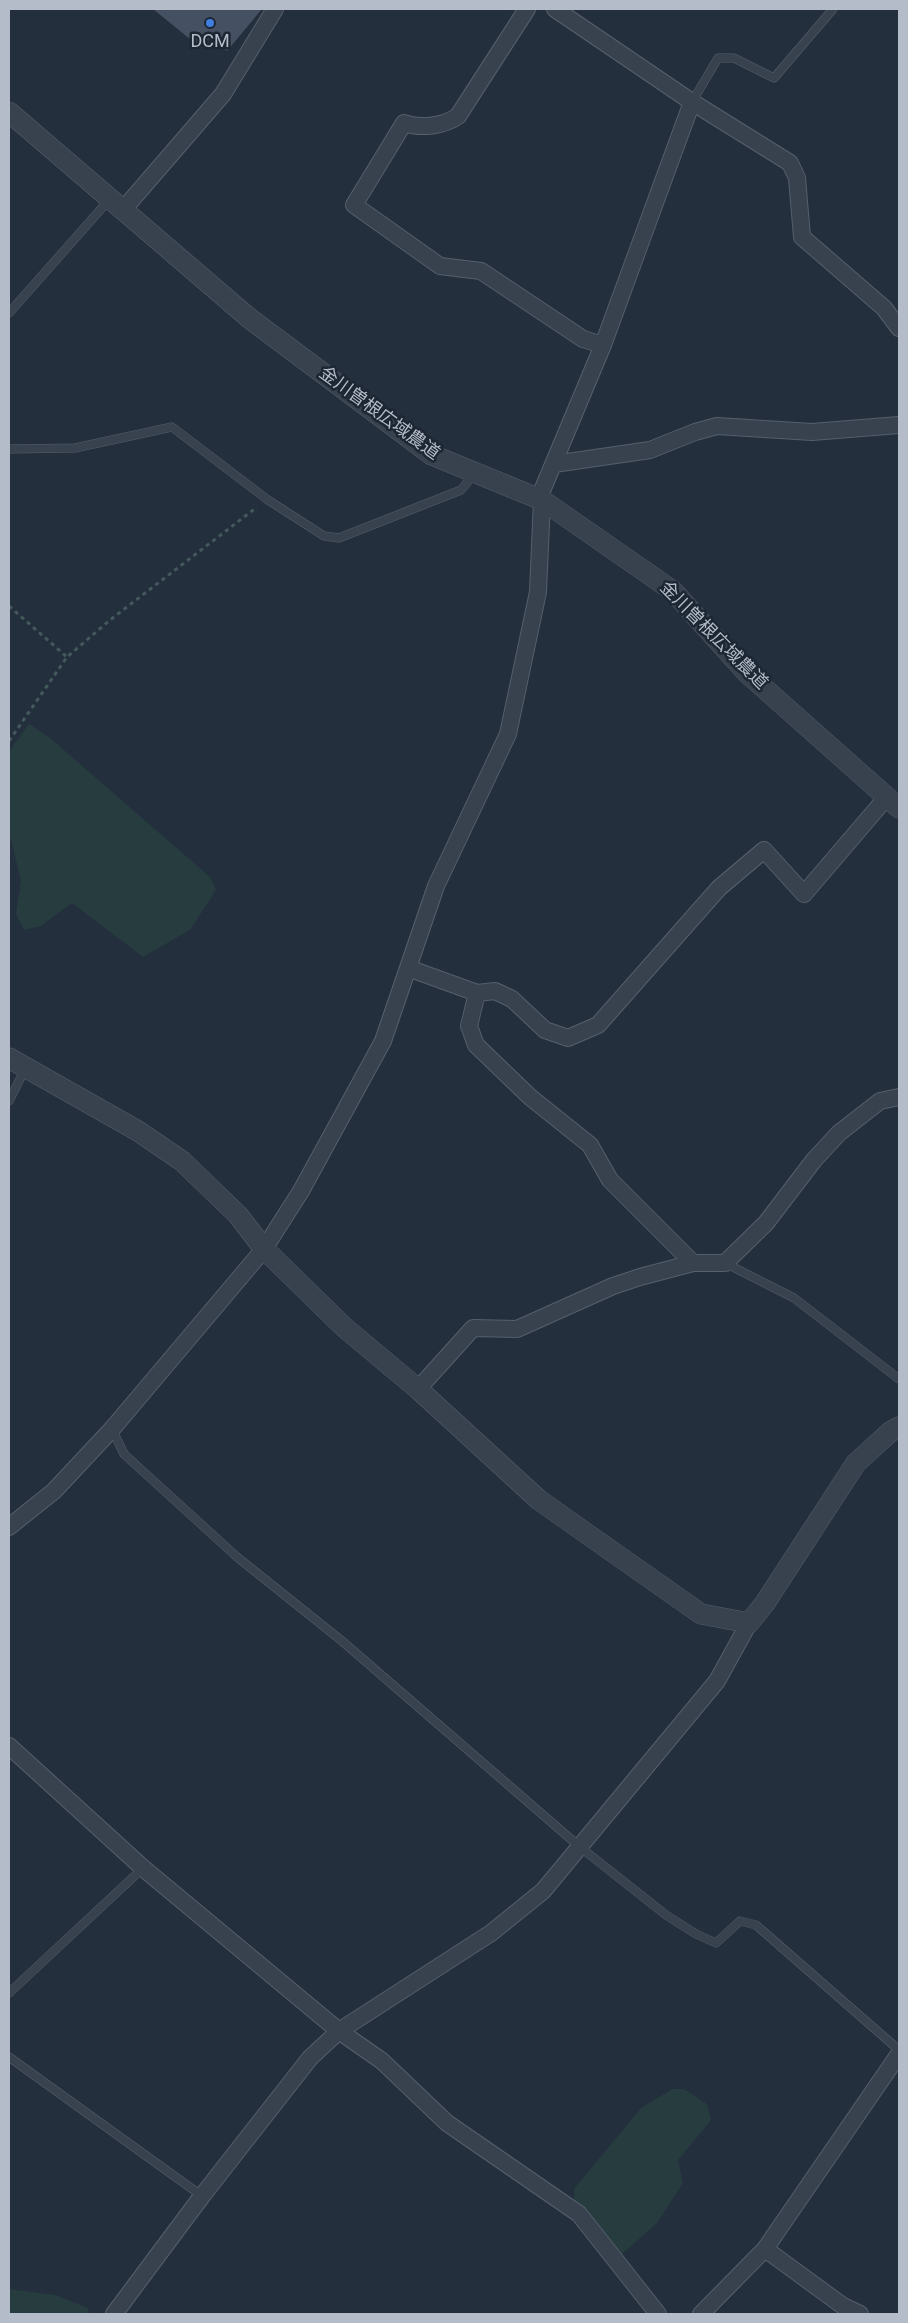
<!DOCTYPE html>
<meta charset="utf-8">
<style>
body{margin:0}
#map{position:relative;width:908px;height:2323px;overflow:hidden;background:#242f3e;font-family:Roboto,sans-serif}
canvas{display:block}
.frame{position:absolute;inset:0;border:10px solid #b4bcc9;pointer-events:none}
</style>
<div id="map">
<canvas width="908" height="2323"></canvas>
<div class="frame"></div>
</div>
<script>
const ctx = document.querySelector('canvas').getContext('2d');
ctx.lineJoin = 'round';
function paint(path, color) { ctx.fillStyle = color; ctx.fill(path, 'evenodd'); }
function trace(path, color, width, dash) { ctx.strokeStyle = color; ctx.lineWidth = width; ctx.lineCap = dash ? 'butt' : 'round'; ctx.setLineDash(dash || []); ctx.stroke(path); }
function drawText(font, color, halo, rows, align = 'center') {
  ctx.font = font + ' Roboto,"Noto Sans JP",sans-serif'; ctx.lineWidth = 5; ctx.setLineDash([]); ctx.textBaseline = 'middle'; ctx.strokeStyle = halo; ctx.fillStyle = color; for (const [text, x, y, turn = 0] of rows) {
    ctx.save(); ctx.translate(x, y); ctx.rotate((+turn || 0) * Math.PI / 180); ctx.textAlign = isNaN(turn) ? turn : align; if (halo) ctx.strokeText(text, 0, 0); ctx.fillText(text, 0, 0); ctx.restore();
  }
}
const green = new Path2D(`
 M29 724 50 738 210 877 216 890 190 930 143 957 72 903 41 926 24 930 16 914 21 881 11 839 9 837V751Z
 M672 2089H684L707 2104 711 2120 678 2160 683 2183 657 2223 620 2256 574 2202V2189L641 2108Z
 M9 2289 55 2295 88 2308 89 2314H9Z`);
const building = new Path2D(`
 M153 9H262L227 51 210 37 201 48Z`);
const path = new Path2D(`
 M9 606 67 657
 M9 741 67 657 110 620 257 507`);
const service = new Path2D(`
 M692 102 718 58H734L774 78 833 9
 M9 313 109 200
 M9 449 75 448 172 427 268 500 324 536 339 538 461 490 474 474
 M9 1101 26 1067
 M725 1263 794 1298 899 1379
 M112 1429 124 1454 237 1557 342 1641 580 1847 666 1915 696 1934 716 1943 740 1921 756 1925 899 2050
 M9 1993 143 1868
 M9 2057 202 2196`);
const minor = new Path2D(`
 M527 9 458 116C444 126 421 129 404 123L354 205 440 266 481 271 583 339 603 345
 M555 9 692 102 790 163 797 178 802 237 884 308 899 328
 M122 211 223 94 275 9
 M554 464 650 450 695 432 717 426 812 432 899 425
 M539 498 603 345 692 102
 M408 968 477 993 495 991 512 999 545 1030 568 1038 598 1025 719 888 764 850 804 894 886 798
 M477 993 469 1026 476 1045 530 1097 590 1145 610 1180 693 1263
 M418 1389 473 1328 517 1329 613 1286 640 1277 693 1263H725L766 1223 814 1160 839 1133 880 1101 899 1097
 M9 1527 54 1491 112 1429 264 1249 301 1191 383 1041 436 886 508 734 538 592 542 500
 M9 1746 143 1868 339 2031 382 2061 447 2123 579 2214 658 2314
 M765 2249 843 2306 860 2314
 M114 2314 202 2196 310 2058 339 2031 491 1933 543 1891 717 1681 749 1623
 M701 2314 765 2249 899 2054`);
const tertiary = new Path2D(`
 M9 112 249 318 432 455 542 500 673 591 747 673 899 808
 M9 1058 138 1131 182 1161 238 1215 264 1249 345 1328 418 1389 539 1500 701 1614 749 1623 765 1603 856 1463 890 1432 899 1427`);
const markers = [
 [210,23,5,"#3f7fe0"]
];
const poiNames = [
 ["DCM",210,42]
];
const streetNames = [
 ["金川曽根広域農道",379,414,36],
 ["金川曽根広域農道",713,636,45]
];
paint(green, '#263c3f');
paint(building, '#455162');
trace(service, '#565f6c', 9);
trace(minor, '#565f6c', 18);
trace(tertiary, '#565f6c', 21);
trace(path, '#44595c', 3, [4, 4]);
trace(service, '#38414e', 8);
trace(minor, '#38414e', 16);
trace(tertiary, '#38414e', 20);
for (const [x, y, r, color] of markers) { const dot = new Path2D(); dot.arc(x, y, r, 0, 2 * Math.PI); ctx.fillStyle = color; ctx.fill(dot); trace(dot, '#1d2633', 2); }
drawText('18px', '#b4bcc9', '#1d2633', poiNames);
drawText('18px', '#b4bcc9', '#1d2633', streetNames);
</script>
